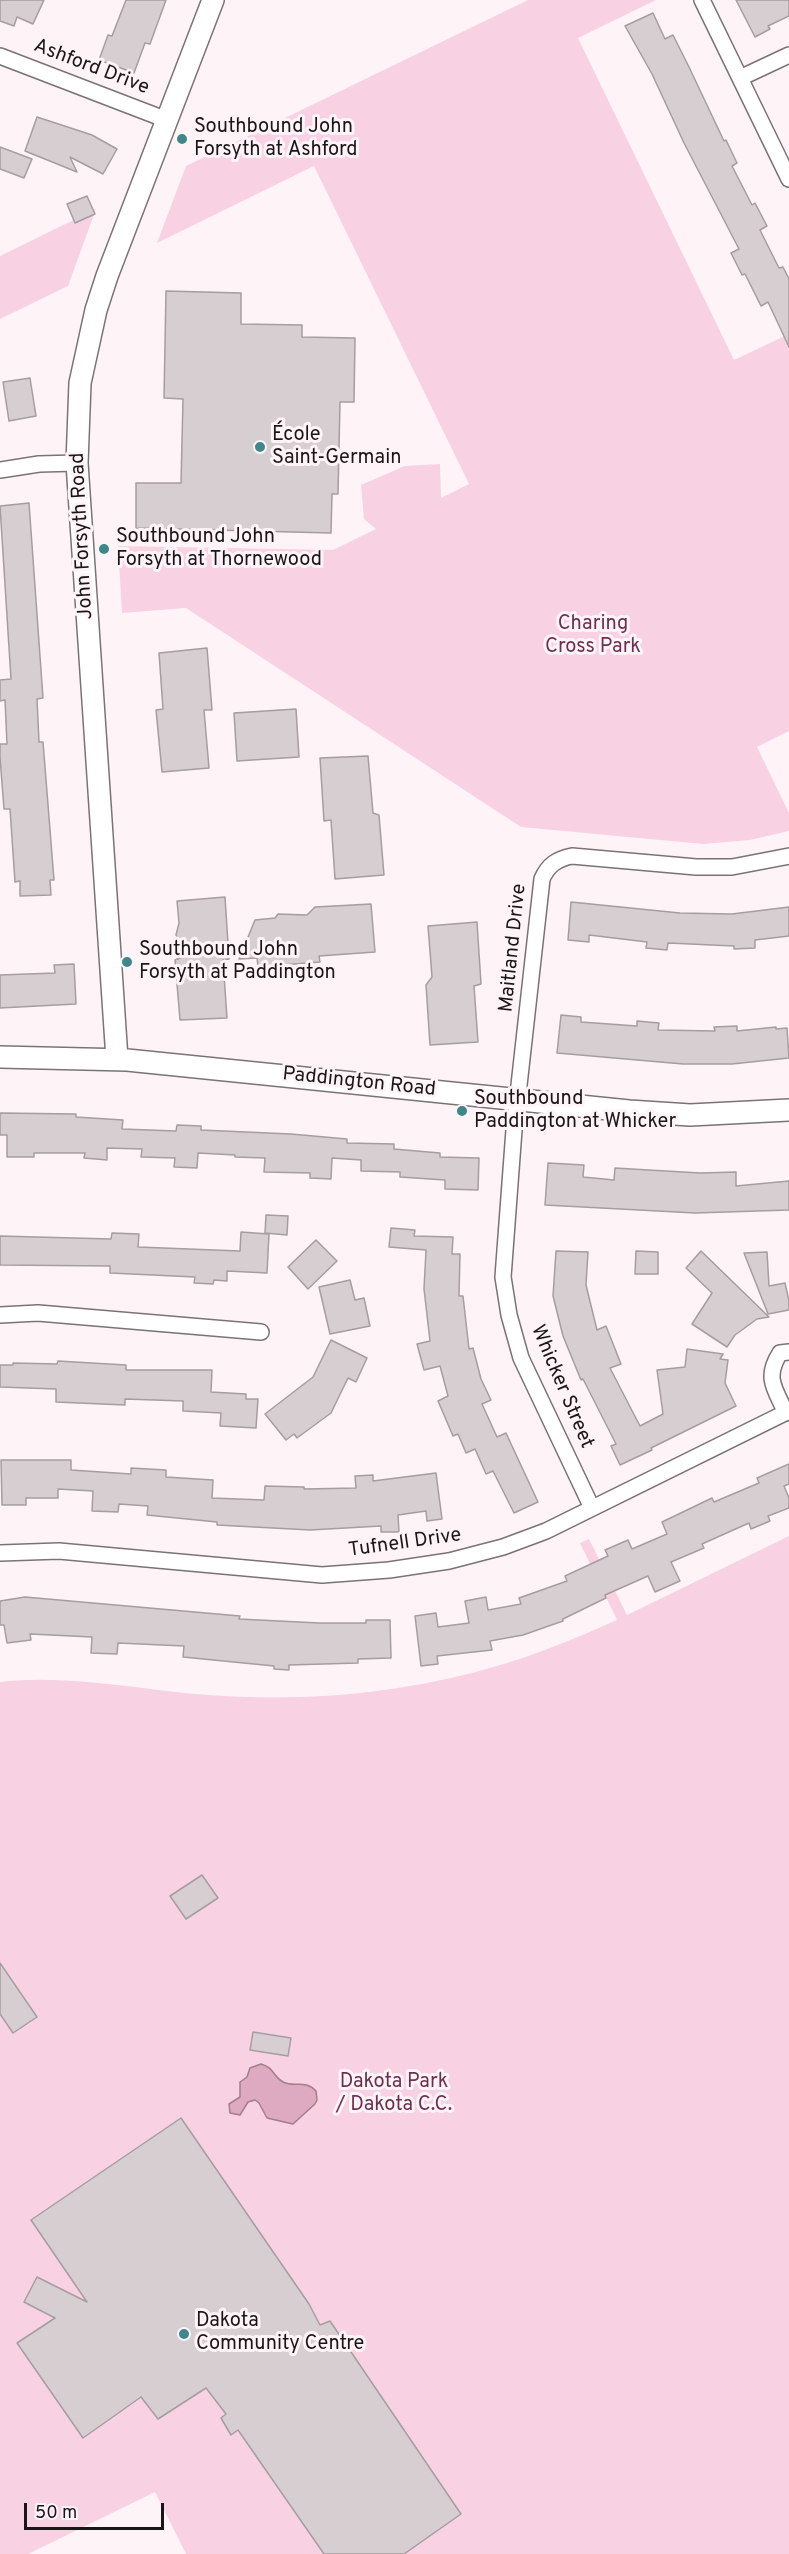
<!DOCTYPE html>
<meta charset="utf-8">
<style>
body{margin:0}
#map{position:relative;width:789px;height:2554px;overflow:hidden;background:#fef4f8;font-family:Overpass,sans-serif}
canvas{display:block}
.scale{position:absolute;left:24px;top:2503px;width:140px;height:27px;box-sizing:border-box;border:3px solid #1a1618;border-top:0;padding-left:8px;font-size:18px;line-height:21px;white-space:nowrap;color:#1a1618;-webkit-text-stroke:4px #fef4f8;paint-order:stroke}
</style>
<div id="map">
<canvas width="789" height="2554"></canvas>
<div class="scale">50 m</div>
</div>
<script>
const ctx = document.querySelector('canvas').getContext('2d');
ctx.lineJoin = 'round';
function paint(path, color) { ctx.fillStyle = color; ctx.fill(path, 'evenodd'); }
function trace(path, color, width, dash) { ctx.strokeStyle = color; ctx.lineWidth = width; ctx.lineCap = dash ? 'butt' : 'round'; ctx.setLineDash(dash || []); ctx.stroke(path); }
function drawText(font, color, halo, rows, align = 'center') {
  ctx.font = font + ' Overpass,sans-serif'; ctx.lineWidth = 6; ctx.setLineDash([]); ctx.textBaseline = 'middle'; ctx.strokeStyle = halo; ctx.fillStyle = color; for (const [text, x, y, turn = 0] of rows) {
    ctx.save(); ctx.translate(x, y); ctx.rotate((+turn || 0) * Math.PI / 180); ctx.textAlign = isNaN(turn) ? turn : align; if (halo) ctx.strokeText(text, 0, 0); ctx.fillText(text, 0, 0); ctx.restore();
  }
}
const green = new Path2D(`
 M528 0H656L578 38 734 360 789 334V731L757 747 789 813V831L750 840 703 844 521 827 186 608 122 613 118 546 333 550 376 529 364 519 361 485 405 466 440 464 441 498 469 484 314 166 157 243 186 166Z
 M96 209 68 286 0 319V256Z
 M789 1536V2554H186L155 2492 28 2554H0V1682C68 1674 139 1690 208 1695 302 1702 399 1694 490 1668 534 1656 576 1638 617 1620L580 1543 589 1539 627 1615Z`);
const water = new Path2D(`
 M261 2064C275 2068 273 2077 283 2082 295 2088 305 2079 316 2091L317 2100 315 2104 293 2124 267 2118 259 2103 255 2100 248 2102 240 2115 230 2113 229 2104 240 2097V2082L247 2077 250 2068Z`);
const building = new Path2D(`
 M0 0H44L33 24 17 17 14 26 0 21Z
 M126 0H166L150 44 145 43 134 73 99 60 108 35 112 36Z
 M736 0H789V16L768 26 770 29 755 37Z
 M653 13 665 39 673 35 689 67 724 141 726 140 737 163 732 166 752 205 755 203 767 226 760 230 779 268 783 267 789 279V347L768 302 761 306 745 274 742 275 731 253 739 249 684 143 652 74 625 26Z
 M37 117 92 135 117 149 103 174 70 157 77 172 25 151Z
 M0 147 32 159 24 178 0 169Z
 M87 196 95 214 75 223 67 204Z
 M166 291 241 293V324L302 325V337L355 338 354 402H340L338 494H332L331 533 136 528V483H181L183 399 164 398Z
 M30 378 36 416 9 421 3 382Z
 M29 503 43 698 37 699 39 742H43L54 880H50L51 895 20 896V881L15 882 10 809H4L0 757V744H7L5 700 0 701V680L11 679 0 506Z
 M207 648 212 710H204L209 768 162 772 156 710 163 709 159 653Z
 M296 709 299 757 237 761 234 713Z
 M368 756 373 813 379 815 384 875 335 879 331 820 324 821 320 758Z
 M225 897 229 959 223 960 227 1018 180 1020 175 960 180 958V942L176 935 179 923 177 901Z
 M571 902 680 913 732 914 789 907V936L755 940V948L734 949V946L668 943 667 950 646 948 647 942 589 935V942L568 940Z
 M371 904 375 952 319 956 320 962 258 967 257 958 239 959 255 920 275 918 278 914 307 915 315 907Z
 M477 922 481 984 474 986 478 1042 430 1045 426 985 432 977 428 926Z
 M74 964 76 1004 0 1008V975L55 973 54 965Z
 M561 1015 581 1017V1022L637 1026V1021L659 1023 658 1030 715 1031 714 1027 737 1026V1031L776 1027V1029L787 1028 789 1058 732 1064H683L557 1053Z
 M0 1113 76 1114V1117L123 1120 122 1129 176 1131 177 1125 201 1126V1130L291 1134 347 1139V1143L394 1144V1149L440 1153V1157L479 1158 478 1190 445 1189V1180L400 1177V1172L361 1171V1160L332 1158 331 1179 310 1178V1173L264 1172 265 1158 235 1157V1155L198 1153 197 1168 174 1167 175 1158 141 1157 142 1149 107 1148V1160L84 1158 85 1153H34V1157H7V1135H0Z
 M548 1163 584 1165 583 1177 614 1180 615 1168 700 1173 736 1172V1186L789 1181V1210L695 1213 545 1205Z
 M266 1215 288 1216 287 1235 265 1233Z
 M391 1228 415 1230 414 1236 453 1237 452 1254H460L459 1296H463L469 1349 473 1348 481 1379 491 1400 482 1404 497 1437 506 1433 538 1502 514 1513 493 1471 486 1474 475 1449 466 1453 458 1434 453 1436 438 1401 448 1396 440 1366 424 1370 417 1344 430 1341 424 1289 426 1250 389 1247Z
 M241 1232 269 1234 267 1273 227 1271V1281L214 1280 213 1284 194 1283 195 1277 110 1273V1266L0 1265V1236L111 1239 112 1233 139 1234 138 1247 240 1251Z
 M316 1240 337 1261 308 1289 288 1267Z
 M556 1251 588 1252 586 1285 597 1330 606 1326 621 1364 610 1368 640 1426 663 1414 657 1370 685 1367 687 1349 723 1354 720 1359 728 1360 725 1383 736 1406 651 1448 652 1450 620 1465 611 1446 616 1444 583 1379 581 1380 563 1336 553 1296Z
 M636 1251 658 1252V1274H635Z
 M701 1251 769 1317 757 1319 735 1335 727 1347 692 1324 712 1293 686 1268Z
 M767 1252 769 1286 785 1283 789 1301V1310L768 1314 744 1253Z
 M350 1280 355 1300 364 1298 370 1326 330 1334 319 1287Z
 M331 1340 367 1358 356 1382 348 1378 331 1413 297 1438 294 1434 286 1440 265 1414 313 1377Z
 M58 1361 126 1365V1370H212L211 1392 246 1394V1399H258L256 1428 220 1426 221 1413 183 1411V1401L125 1399V1405L56 1402V1389L0 1387V1365H13V1363L57 1364Z
 M1 1460H71V1470L131 1474V1468L166 1470V1477L213 1480 212 1498 264 1500 265 1486 304 1487V1489L356 1488 355 1476 373 1475V1481L436 1473 442 1519 427 1521 426 1511 398 1515 399 1532H381V1526L310 1530 217 1525V1522L147 1515 148 1506 119 1504 118 1512 92 1511 93 1491 58 1489V1498H26V1505H2Z
 M789 1464V1484L784 1486 789 1498V1508L768 1516 770 1521 751 1529 749 1523 702 1544 704 1548 671 1562 680 1581 655 1592 648 1576 605 1595 606 1598 563 1619V1621L523 1635 490 1641 492 1650 437 1656 438 1664 421 1666 415 1616 436 1613 438 1627 469 1623 465 1601 486 1597 488 1610 521 1604 519 1598 567 1581 565 1576 608 1556 605 1550 628 1540 632 1549 667 1534 662 1522 712 1498 714 1502 759 1483 757 1478Z
 M25 1597 240 1616 239 1619 319 1623H366V1620H390L391 1658 358 1659V1663L289 1665V1670L274 1669V1666L183 1657 184 1646 118 1643 117 1654 91 1653 92 1637 30 1634 31 1640 7 1643 4 1625H0V1601Z
 M202 1875 218 1898 186 1919 170 1896Z
 M0 1963 37 2017 13 2033 0 2014Z
 M253 2032 291 2038 288 2056 250 2050Z
 M181 2118 309 2304 320 2325 330 2321 461 2514 404 2554H324L238 2430 231 2435 221 2418 226 2414 206 2388 158 2419 141 2397 83 2438 17 2343 55 2318 24 2302 37 2277 87 2302 31 2220Z`);
const street = new Path2D(`
 M702 0 789 179
 M0 56 167 120
 M740 78 789 55
 M0 470 39 464 77 463
 M0 1315 38 1313 261 1332
 M786 1413C775 1389 764 1378 780 1353L789 1352
 M592 1508 521 1358 509 1315 503 1277 514 1130 542 879C548 865 557 859 572 856L696 867H732L789 856
 M0 1553 59 1551 322 1575 389 1570 449 1561 503 1547 546 1531 789 1411`);
const secondary = new Path2D(`
 M0 1057 127 1060 629 1111 690 1115 789 1110
 M117 1059 77 463 80 383 96 310 107 276 213 0`);
const markers = [
 [182,139,6,"#3e878a"],
 [260,447,6,"#3e878a"],
 [104,549,6,"#3e878a"],
 [127,962,6,"#3e878a"],
 [462,1111,6,"#3e878a"],
 [184,2334,6,"#3e878a"]
];
const streetNames = [
 ["Ashford Drive",91,68,21],
 ["John Forsyth Road",83,536,-93],
 ["Maitland Drive",514,948,-84],
 ["Paddington Road",359,1083,6],
 ["Whicker Street",561,1387,67],
 ["Tufnell Drive",405,1544,-8]
];
const poiNames = [
 ["Southbound John",194,128],
 ["Forsyth at Ashford",194,151],
 ["École",272,436],
 ["Saint-Germain",272,459],
 ["Southbound John",116,538],
 ["Forsyth at Thornewood",116,561],
 ["Southbound John",139,951],
 ["Forsyth at Paddington",139,974],
 ["Southbound",474,1100],
 ["Paddington at Whicker",474,1123],
 ["Dakota",196,2322],
 ["Community Centre",196,2345]
];
const parkNames = [
 ["Charing",593,625],
 ["Cross Park",593,648],
 ["Dakota Park",394,2083],
 ["/ Dakota C.C.",394,2106]
];
paint(green, '#f8d2e2');
paint(water, '#ddaac1');
trace(water, '#a27e8e', 1.5);
paint(building, '#d7ced2');
trace(building, '#a69da1', 1.5);
trace(street, '#7b7276', 18);
trace(secondary, '#7b7276', 24);
trace(street, '#fff', 15);
trace(secondary, '#fff', 21);
for (const [x, y, r, color] of markers) { const dot = new Path2D(); dot.arc(x, y, r, 0, 2 * Math.PI); ctx.fillStyle = color; ctx.fill(dot); trace(dot, '#fef4f8', 2); }
drawText('20px', '#1a1618', '#fef4f8', streetNames);
drawText('20px', '#1a1618', '#fef4f8', poiNames, 'left');
drawText('20px', '#6d2f4f', '#fef4f8', parkNames);
</script>
